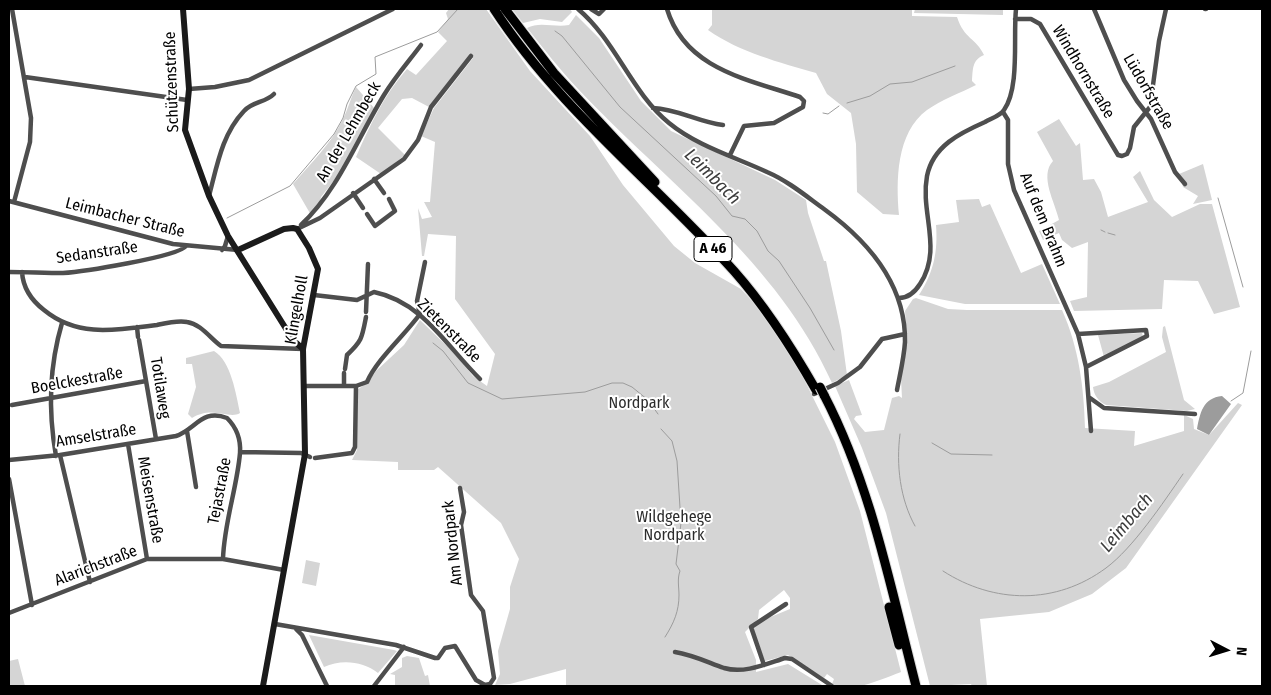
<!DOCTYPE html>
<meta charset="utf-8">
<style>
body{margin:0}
#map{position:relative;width:1271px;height:695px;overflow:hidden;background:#fff;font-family:"Fira Sans Condensed",sans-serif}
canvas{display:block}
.frame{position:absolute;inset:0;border:10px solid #000;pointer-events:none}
.north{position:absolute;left:1201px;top:625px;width:50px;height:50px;-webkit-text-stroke:4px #fff;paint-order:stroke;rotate:95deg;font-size:14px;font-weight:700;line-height:20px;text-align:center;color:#000}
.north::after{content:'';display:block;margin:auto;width:18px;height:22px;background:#000;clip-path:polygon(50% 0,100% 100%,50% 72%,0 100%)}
</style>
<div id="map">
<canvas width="1271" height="695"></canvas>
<div class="frame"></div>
<div class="north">N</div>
</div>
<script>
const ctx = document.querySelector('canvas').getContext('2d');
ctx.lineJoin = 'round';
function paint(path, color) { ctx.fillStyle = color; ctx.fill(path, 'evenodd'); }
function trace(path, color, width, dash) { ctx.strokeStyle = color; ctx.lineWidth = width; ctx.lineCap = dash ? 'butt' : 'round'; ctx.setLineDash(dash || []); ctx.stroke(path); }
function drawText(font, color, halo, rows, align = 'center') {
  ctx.font = font + ' "Fira Sans Condensed",sans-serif'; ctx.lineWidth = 4; ctx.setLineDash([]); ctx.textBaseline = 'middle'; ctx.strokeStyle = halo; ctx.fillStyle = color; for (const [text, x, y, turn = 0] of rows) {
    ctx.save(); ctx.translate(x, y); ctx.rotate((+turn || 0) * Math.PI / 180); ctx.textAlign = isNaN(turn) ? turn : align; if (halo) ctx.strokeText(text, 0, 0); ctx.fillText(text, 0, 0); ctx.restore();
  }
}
const green = new Path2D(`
 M449 9H486L530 71 590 136 623 185 674 246 695 263 741 289 764 314 794 359 835 442 860 511 901 672C884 678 849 695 832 684L834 679 827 674 824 678 788 655 765 661 752 629 756 623 790 609V598L784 590 759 610 758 619 745 632 756 660V672L788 664 822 685H828L824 686H566V669L510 684 495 685 500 674 498 651 510 609V587L519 559 501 523 438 467 434 470H398V462L352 460 357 450V390L368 382 376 371 404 345 420 320 453 352 473 376 487 386 495 354 455 299 456 236 428 234 424 256H422L418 208 422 219 432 217 424 202H430L435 142 421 136 434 108 473 58 468 57 429 107 412 98 402 99 378 128 405 155 381 174 356 157C370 125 384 95 407 69L416 75 447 41 438 32 448 19 446 13Z
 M512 9H570L572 12 562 22 540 19 523 23Z
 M712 9H912V16L957 17C964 39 976 38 984 55 972 60 973 69 972 81L976 85C960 93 941 100 927 110 896 133 896 181 899 215L883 214 857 192 856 144 851 113 827 94 816 73C779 62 741 53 708 30L712 25Z
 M915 9H1003V15L914 13Z
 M576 15 599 38 641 101 671 131 775 180 806 200 808 213 824 261H826L841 331 847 375 832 383C778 262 667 183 578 89 560 70 543 48 527 28 540 21 555 28 569 25Z
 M356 87 375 109 346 165 321 197 320 202 311 215 293 184C310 164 332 143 343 119 348 109 351 97 356 87Z
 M1059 119 1076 146 1080 143 1083 180 1094 179 1101 192 1108 217 1148 202 1133 177 1140 171 1154 200 1172 217 1200 204H1212L1240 307 1214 314 1198 281 1164 280 1162 309 1074 311 1070 301 1087 297 1088 242 1072 248 1062 240 1059 233 1043 240 1039 231 1059 220C1055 202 1039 176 1053 161L1037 132Z
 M1203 164 1212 200 1193 204 1198 196 1183 187 1179 174Z
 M979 199 982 207 990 204 1021 273 1042 264 1060 304H965L919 295C934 272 938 251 936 225L959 222 956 200Z
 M916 298 948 309 967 310H1062C1079 348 1084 388 1085 428L1135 431 1134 446 1184 431V415L1193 419 1194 429 1209 435 1238 403 1242 405 1126 568 1092 594 1049 612 980 619 987 686H972L971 684 930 686 886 513 862 448 835 386 849 380 862 415 856 416 854 419 865 432 884 430 892 398 899 396 902 398 901 379 907 339 905 311 913 299Z
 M1165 326 1184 400 1195 409 1187 411 1106 405C1098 401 1094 395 1093 387L1109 382 1166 352 1162 337 1163 327Z
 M1142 333 1143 337 1104 357 1098 335Z
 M214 351C231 361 236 394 240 413 229 420 213 405 192 418L188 414 196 387 192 364H186V358Z
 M306 560 320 563 316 586 302 583Z
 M309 635 394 650 397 651 378 673C363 661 341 659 324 667Z
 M407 656 419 658 425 676 428 675 430 686 395 685V675L390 674 402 667V658Z
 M18 659 25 686H9V661Z`);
const water = new Path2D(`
 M1222 396 1231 404 1211 432 1209 435 1197 429C1200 413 1203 398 1222 396Z`);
const stream = new Path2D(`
 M555 31 562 36 620 107 716 196 732 216 745 219 757 231 768 251 779 261 810 308 834 350
 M847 103 870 96 890 84 912 82 955 66
 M823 113 828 114 839 106
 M1218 198 1243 287
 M227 218 290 186 334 134 343 118 347 104 356 86 376 74 375 57 437 32 458 9
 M1101 230 1105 232
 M1108 233 1115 235
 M433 343 443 351 468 383 502 399 585 392 612 383H623L632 387 648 400 658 414
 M1231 401 1243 393 1251 351
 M661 429 672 441 677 461 681 523 676 564 680 571C677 579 679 587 679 595 679 611 674 623 665 637
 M900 434C896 465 900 499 915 526
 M932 443 951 454 992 455
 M943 571C994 604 1056 605 1106 568 1133 548 1163 503 1183 474`);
const street = new Path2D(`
 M12 9 31 118 30 142 14 202
 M578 9C616 41 631 92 669 123 697 146 735 157 767 172 788 181 806 196 824 209 868 241 906 284 905 342 904 358 900 374 897 390
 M591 9 599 14 604 9
 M667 9C685 69 747 79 800 97L804 101 803 107 774 123 744 126 730 155
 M1094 9 1124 80 1137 101 1151 119 1175 172 1185 184
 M1205 9H1206
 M1015 19H1031L1040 24 1118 155 1122 156 1127 154 1130 148 1134 127 1150 107 1159 41 1166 9
 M25 77 187 100
 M189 89 215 87 249 80 393 9
 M653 108C678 109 698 122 723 125
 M1003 112 1008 120V164L1014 190 1078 334 1086 367 1091 431
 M374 179 384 193
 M353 193 363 208
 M209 196C217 166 222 134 244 111 253 101 265 103 274 94
 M9 201 173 244 238 250
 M367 214 375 226 395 211 389 199
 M301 225C339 189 357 139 384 95 395 77 409 61 421 45
 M297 229 320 218 404 159 418 140 431 107 471 56
 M222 250 225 246 228 236
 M9 272C27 272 45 273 63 273 80 272 178 257 186 246
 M22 272C23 288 31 300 44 310 78 338 117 330 157 325 166 323 178 320 187 322 201 324 210 338 221 346L303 349
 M314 295 357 300 374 292C423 302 447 347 480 379
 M899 298C909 298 915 292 920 284 943 249 920 213 927 176 933 146 960 133 985 122 992 118 1000 116 1004 110 1020 87 1013 37 1016 9
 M366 312 368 264
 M137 327 138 337
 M1078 334 1146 330 1147 336 1086 367
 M139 340 156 439
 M345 369 347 355C362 341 362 338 366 317
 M344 385V373
 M304 386H356L367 382C377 359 404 336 420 314L417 301 425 262
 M814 394 838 383 860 367 882 339 905 334
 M1090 398 1104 408 1195 414
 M12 405 146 381
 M187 431 196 487
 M128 444 147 559
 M240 452 301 453 310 457
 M60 455 90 582
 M56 456C48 411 49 367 62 323
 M315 458 352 453 355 447 356 386
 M9 460 60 455 176 436C195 430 202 408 227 418 236 427 241 439 240 453 237 488 224 523 223 559
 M9 479 32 605
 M9 613 147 559H223L284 570
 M275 624 396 645 435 658H438L445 648 455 646 476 680 485 685 490 684 494 678 483 611 471 595 461 525 464 512 460 488
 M296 629 302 635 327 686
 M675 652C693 655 707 662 724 668 744 674 766 664 785 658L792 659 832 686
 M764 665 751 627 786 604
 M374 686 404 647`);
const secondary = new Path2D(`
 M183 9 189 89 185 130 209 196 228 236 293 340 303 349
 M238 250 284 229 293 228 297 229 309 248 318 269 303 349 305 454 263 686`);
const highway = new Path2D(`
 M494 9C559 109 655 183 734 271 766 307 792 348 816 390
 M505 9 554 73 655 182
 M824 395C871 485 891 589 916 686
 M889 607 899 645`);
const highwayBridge = new Path2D(`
 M820 387 824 395`);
const shields = [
 [713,249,38]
];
const shieldNames = [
 ["A 46",713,249]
];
const streetNames = [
 ["Windhornstraße",1083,72,59],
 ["Schützenstraße",172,82,-92],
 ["Lüdorfstraße",1148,92,60],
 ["An der Lehmbeck",349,132,-60],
 ["Leimbacher Straße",125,218,14],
 ["Auf dem Brahm",1043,220,68],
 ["Sedanstraße",97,253,-8],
 ["Klingelholl",297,310,-80],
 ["Zietenstraße",449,331,45],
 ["Boelckestraße",77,381,-10],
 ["Totilaweg",160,388,81],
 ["Amselstraße",96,436,-9],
 ["Tejastraße",220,491,-79],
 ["Meisenstraße",150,500,80],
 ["Am Nordpark",453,543,-96],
 ["Alarichstraße",96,566,-21]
];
const parkNames = [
 ["Nordpark",639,404],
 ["Wildgehege",674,518],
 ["Nordpark",674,536]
];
const waterNames = [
 ["Leimbach",712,177,45],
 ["Leimbach",1127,523,-50]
];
paint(green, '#d5d5d5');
paint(water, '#9c9c9c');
trace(stream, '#9c9c9c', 1);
trace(highway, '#dbdbdb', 11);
trace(street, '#4e4e4e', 4.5);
trace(secondary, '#1b1b1b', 6);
trace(highway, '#000', 9);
trace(highwayBridge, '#dbdbdb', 11, []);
trace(highwayBridge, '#000', 9);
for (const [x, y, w] of shields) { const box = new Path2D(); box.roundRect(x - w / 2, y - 12.5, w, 25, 4); ctx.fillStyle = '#fff'; ctx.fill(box); trace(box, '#000', 1); }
drawText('bold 15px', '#000', null, shieldNames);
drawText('16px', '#000', '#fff', streetNames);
drawText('16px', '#2c2c2c', '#fff', parkNames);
drawText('italic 18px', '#3d3d3d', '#fff', waterNames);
</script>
